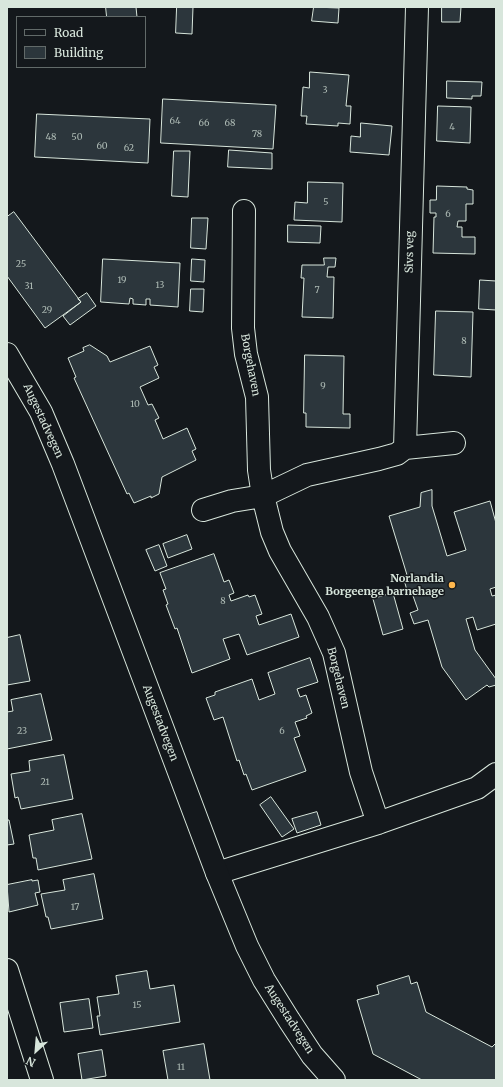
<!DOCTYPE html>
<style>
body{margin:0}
#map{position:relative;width:503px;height:1087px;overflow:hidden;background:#14181c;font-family:Merriweather,serif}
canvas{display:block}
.frame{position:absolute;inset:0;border:8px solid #d8e6dc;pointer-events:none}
.legend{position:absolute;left:16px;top:16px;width:130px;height:52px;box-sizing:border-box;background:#14181c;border:1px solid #626a69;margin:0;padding:5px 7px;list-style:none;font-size:12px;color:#d8e6dc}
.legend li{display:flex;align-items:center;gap:8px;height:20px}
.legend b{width:20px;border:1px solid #626a69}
.north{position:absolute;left:16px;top:1031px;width:40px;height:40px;-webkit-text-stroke:3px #14181c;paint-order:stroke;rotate:206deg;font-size:11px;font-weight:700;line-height:16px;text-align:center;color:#d8e6dc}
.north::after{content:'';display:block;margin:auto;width:14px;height:18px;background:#d8e6dc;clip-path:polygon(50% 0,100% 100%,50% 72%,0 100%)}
</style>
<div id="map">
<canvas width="503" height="1087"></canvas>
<div class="frame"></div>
<ul class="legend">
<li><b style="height:5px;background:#14181c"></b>Road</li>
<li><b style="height:11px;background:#2c363c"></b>Building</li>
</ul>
<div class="north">N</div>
</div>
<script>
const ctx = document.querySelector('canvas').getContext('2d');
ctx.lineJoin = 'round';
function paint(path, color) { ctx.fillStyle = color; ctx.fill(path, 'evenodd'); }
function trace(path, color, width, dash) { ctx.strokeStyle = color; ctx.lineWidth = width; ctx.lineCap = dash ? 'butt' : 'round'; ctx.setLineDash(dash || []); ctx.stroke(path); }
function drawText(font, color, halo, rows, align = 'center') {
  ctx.font = font + ' Merriweather,serif'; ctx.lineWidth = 3; ctx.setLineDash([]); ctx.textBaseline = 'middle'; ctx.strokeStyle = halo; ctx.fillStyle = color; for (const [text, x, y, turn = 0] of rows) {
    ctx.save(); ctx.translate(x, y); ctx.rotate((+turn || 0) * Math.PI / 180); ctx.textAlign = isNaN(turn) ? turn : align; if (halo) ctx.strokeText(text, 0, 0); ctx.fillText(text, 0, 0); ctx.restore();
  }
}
const building = new Path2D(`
 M106 7H136L137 17H107Z
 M177 7H193L192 34 176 33Z
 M314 7 339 8 338 23 312 21Z
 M442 7H461L460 22H442Z
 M310 72 349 75 346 106H351L350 124 338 123V126L306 124 307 116H301L303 87 309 88Z
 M447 81 482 82 481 96H472V99L447 98Z
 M163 99 276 105 273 149 161 143Z
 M438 106 471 107 470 143 437 141Z
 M37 114 150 119 148 163 35 157Z
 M361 123 392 126 389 155 350 152 351 136 360 137Z
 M229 150 272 153V169L228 167Z
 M174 151H190L188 197 172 196Z
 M308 182 343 183 342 222 294 220 295 202 307 203Z
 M437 186 467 187V189L473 190V204H466V221H458L457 227H462V237H475V254L433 253 434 217H436V213H430V200H436Z
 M14 212 81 302 45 328 7 276V217Z
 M192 218H208L206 249 191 248Z
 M288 225 321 226 320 243 288 242Z
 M324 258H336L335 267H328L327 277H334L333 318 302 317 304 278H301L302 265H324Z
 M103 259 180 263 178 307 150 305V299H146V305L133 304V299L130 298 129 304 101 302Z
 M192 259 205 260 204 282 191 281Z
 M480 280 496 281V310L479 309Z
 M191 289H204L203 312 190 311Z
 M87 293 96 306 70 325 63 316 81 302 78 299Z
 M436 311 473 312 471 377 434 375Z
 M90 345 107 356 110 362 150 346 158 365 154 367 159 378 140 387 148 405 152 404 159 418 155 420 163 439 187 428 196 449 192 451 196 460 162 477 159 494 151 498V496L134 503 129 493 127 494 74 378 76 377 68 358 84 351 83 348Z
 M305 355 344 356 343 414H350V428L306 427V413H304Z
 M432 490V506L447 556 466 550 454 512 490 501 496 523V587L490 589 492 596 496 595V624L477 630 473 617 466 619 475 650 496 679V685L489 687 487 685 466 700 442 667 428 620 414 624 410 613 418 610 412 593 408 594 403 576 407 575 389 516 420 507 421 493Z
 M187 535 192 549 168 558 163 544Z
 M159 545 167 566 155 571 146 550Z
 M214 554 224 582 229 580 234 593 229 595 231 601 248 595 249 597 255 595 262 614 256 616 259 625 291 614 299 637 247 655 239 634 223 639 230 659 192 673 177 628 175 629 166 605 168 604 163 590 166 589 160 573Z
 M393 593 403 629 383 635 373 599Z
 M20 635 30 681 7 685V638Z
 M310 658 318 682 297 689 300 697 306 695 312 713 306 716 307 718 295 722 300 736 294 738 306 771 252 790 246 774 244 775 239 760 237 761 223 717 214 720 206 698 215 695V692L252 679 259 700 275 694 268 673Z
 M41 694 52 740 7 749V712L13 711 11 700Z
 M64 755 73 799 21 809 18 797 15 798 11 774 30 771 29 761Z
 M271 797 294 829 282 837 260 805Z
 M317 812 321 825 297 833 292 819Z
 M82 814 92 859 38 870 36 858H33L29 835 54 830 52 820Z
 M7 820H9L14 844 7 845Z
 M94 874 103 919 51 929 48 917H46L41 894 65 890 63 880Z
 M32 880V881L38 880 40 892 35 893 38 905 9 912 7 885Z
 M147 971 150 989 174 985 180 1022 100 1035 97 1016H100L97 997 119 994 116 976Z
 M409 976 411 984 417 982 426 1012 492 1047 496 1043V1080H422L373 1054 357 1000 379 994 377 986Z
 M89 999 93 1028 64 1032 60 1003Z
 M204 1044 210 1080H168L163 1051Z
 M102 1050 106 1076 82 1080 78 1054Z`);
const minor = new Path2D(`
 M244 211 243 328 246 354 257 397 259 470 263 496 272 532 280 551 318 617 334 653 361 772 378 823
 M405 448 417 7
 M203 510 232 501 263 496 307 475 379 459 397 454 405 448 454 443
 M217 873 378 823 477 788 496 774
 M7 970 42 1080`);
const major = new Path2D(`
 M7 354 41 412 63 464 217 873 247 946 264 980 289 1020 312 1055 334 1080`);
const markers = [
 [452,585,4,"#ffb74d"]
];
const numberNames = [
 ["3",325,90],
 ["64",175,121],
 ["66",204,123],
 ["68",230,123],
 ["4",452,127],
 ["78",257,134],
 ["48",51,137],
 ["50",77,137],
 ["60",102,146],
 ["62",129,148],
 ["5",326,202],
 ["6",448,214],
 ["25",21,264],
 ["19",122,280],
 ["13",160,285],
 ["31",29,286],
 ["7",317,290],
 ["29",47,310],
 ["8",464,341],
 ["9",323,386],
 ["10",135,404],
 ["8",223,601],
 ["23",22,731],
 ["6",282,731],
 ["21",45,782],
 ["17",75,907],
 ["15",137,1005],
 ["11",181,1067]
];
const streetNames = [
 ["Sivs veg",410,252,-89],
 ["Borgehaven",250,365,79],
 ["Augestadvegen",43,421,65],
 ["Borgehaven",338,678,76],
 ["Augestadvegen",160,723,69],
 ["Augestadvegen",289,1019,57]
];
const poiNames = [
 ["Norlandia",444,579],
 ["Borgeenga barnehage",444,592]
];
paint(building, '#2c363c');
trace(building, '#d8e6dc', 1);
trace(minor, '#d8e6dc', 24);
trace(major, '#d8e6dc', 24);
trace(minor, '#14181c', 22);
trace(major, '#14181c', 22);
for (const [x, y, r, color] of markers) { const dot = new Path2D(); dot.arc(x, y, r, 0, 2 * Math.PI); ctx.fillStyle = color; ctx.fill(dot); trace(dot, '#14181c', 1.5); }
drawText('9px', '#adbab4', null, numberNames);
drawText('11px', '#d8e6dc', '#14181c', streetNames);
drawText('bold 11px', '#d8e6dc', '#14181c', poiNames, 'right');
</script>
